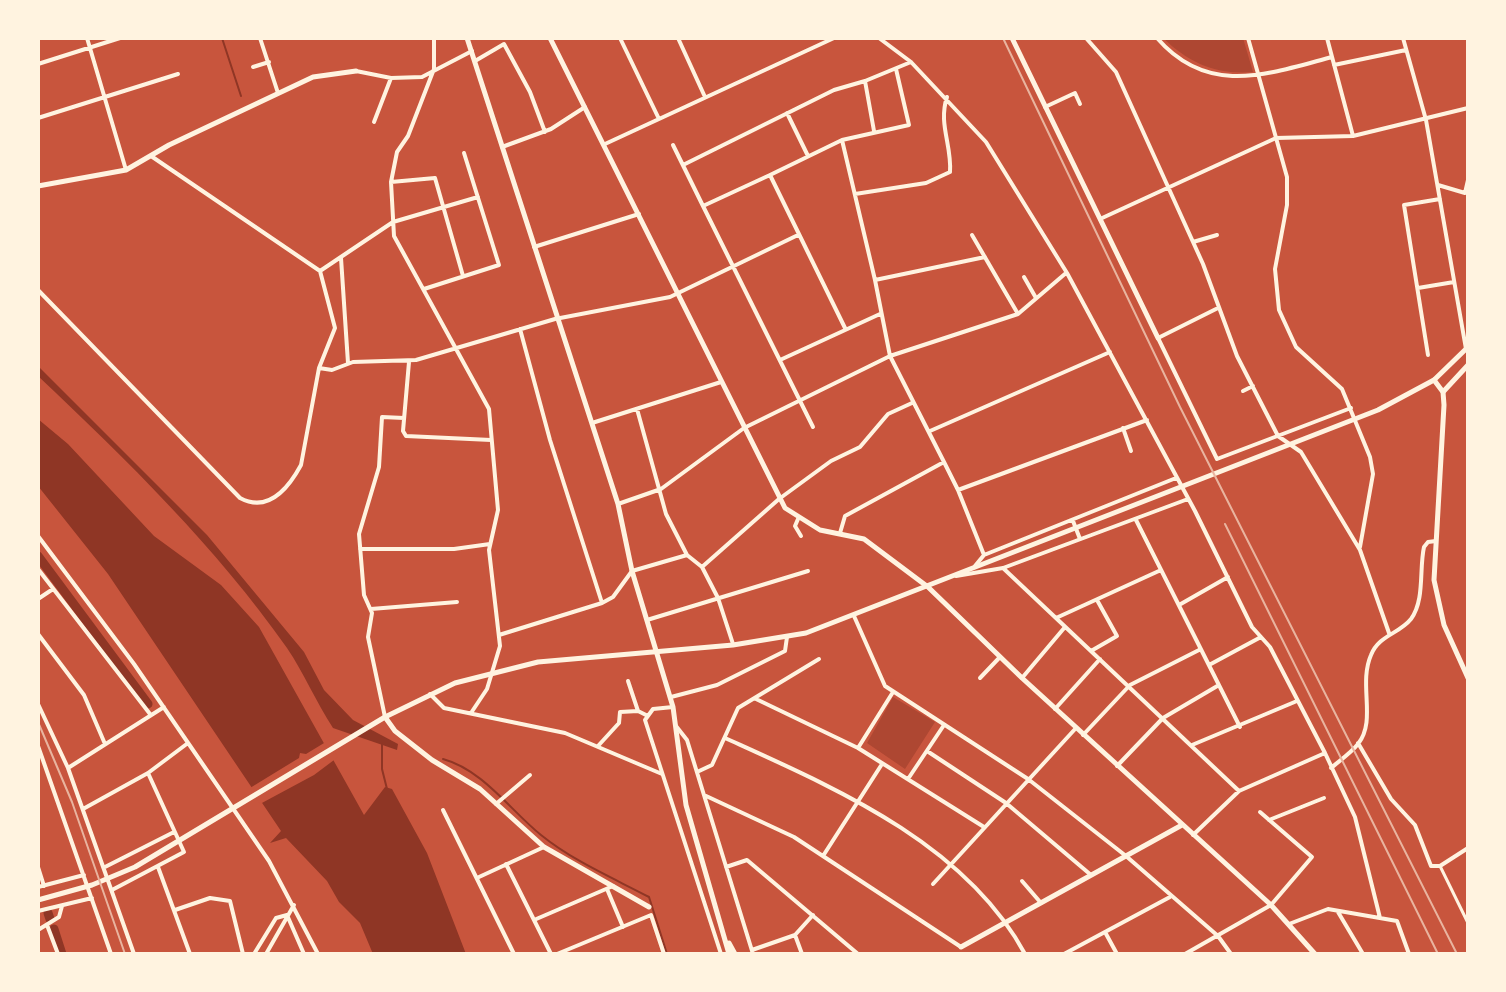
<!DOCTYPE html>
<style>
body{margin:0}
#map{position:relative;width:1506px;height:992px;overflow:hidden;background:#c8553d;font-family:Karla,sans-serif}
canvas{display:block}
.frame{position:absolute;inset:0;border:40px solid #fff3e0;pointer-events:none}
</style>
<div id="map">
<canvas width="1506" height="992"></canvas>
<div class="frame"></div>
</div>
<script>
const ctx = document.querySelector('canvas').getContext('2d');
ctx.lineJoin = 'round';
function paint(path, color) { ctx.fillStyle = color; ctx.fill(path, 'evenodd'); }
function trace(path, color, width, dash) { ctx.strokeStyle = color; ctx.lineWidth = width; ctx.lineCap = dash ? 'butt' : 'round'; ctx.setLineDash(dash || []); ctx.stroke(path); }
const green = new Path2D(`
 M1163 38H1243L1253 72C1216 75 1189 63 1163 38Z
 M893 697 935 722 905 769 867 743Z`);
const water = new Path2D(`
 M38 366 207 535 304 652 324 690 353 720 398 744 397 750 333 728C316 702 304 673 287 648 216 547 127 460 38 376Z
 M38 419 68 444 154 536 221 585 259 627 364 815 385 787 392 789 427 853 466 954H373L360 923 339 902 327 881 286 838 270 843 281 831 108 574 38 486Z`);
const pier = new Path2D(`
 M329 740 338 757 314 775 260 804 250 788 299 758 300 753 306 754Z`);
const stream = new Path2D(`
 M222 38 241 96
 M382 744V769L387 789
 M443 759C483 770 510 810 541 835 573 861 613 878 649 897L667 954`);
const canal = new Path2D(`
 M38 556 148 704
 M48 913 50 919
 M54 929 62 954`);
const pedestrian = new Path2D(`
 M1440 866 1468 923`);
const minor = new Path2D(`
 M87 38 126 170
 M260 38 278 93
 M434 38V69L408 136 397 152 391 182 394 236 489 409 498 510 489 550 500 646 487 689 471 713
 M620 38 659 119
 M678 38 705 97
 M879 38 911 62 986 142 1067 273 1195 511 1252 627 1270 647 1325 753 1355 817 1380 918
 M1086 38 1116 72 1203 264 1237 356 1278 436 1301 452 1360 550 1389 633
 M1157 38C1208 97 1268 74 1332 57
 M1248 38 1287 177V205L1275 269 1279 310 1296 347 1342 389 1370 457 1373 474 1360 547
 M1327 38 1353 136
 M1403 38 1426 120 1466 349
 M475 61 504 44 530 92 545 132
 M38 64 120 38
 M1334 65 1406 50
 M253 67 269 62
 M356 71 391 78 422 77 472 51
 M1045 107 1075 93 1080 104
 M787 113 808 156
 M38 118 178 74
 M374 122 391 78
 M874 131 865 81 911 62
 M842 140 875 280
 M605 144 834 38
 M673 145 703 206 770 175 845 328
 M502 147 551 129 585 107
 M683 165 834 90 865 81
 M770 175 842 140 909 125 896 69
 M391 182 435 178 463 276
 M1438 185 1465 193 1468 180
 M855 194 926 183 950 172C952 145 938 124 947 97
 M703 206 813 427
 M1100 219 1276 138 1353 136 1468 108
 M972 235 1018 314
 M1193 242 1217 235
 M534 247 639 214
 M341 258 348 363
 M320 271 393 222 478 197
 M1024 277 1036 298
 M1418 288 1454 282
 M424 289 499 265 464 153
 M38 290 240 498C268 513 288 489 301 465L319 368 335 328 320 271 151 156
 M1218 308 1158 338 1217 459 1351 408
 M520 329 550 440 602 603
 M1428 355 1404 205 1440 199
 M780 360 880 314
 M409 362 403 431 406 436 491 440
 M319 368 332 370 353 362 416 360 555 319 670 297 798 235
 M1243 391 1253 386
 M637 409 666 514 687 555 702 567 718 598 733 644
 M592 423 721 382
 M1123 428 1131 451
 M930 431 1110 352
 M944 462 890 356 875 280 985 257
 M958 490 984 555
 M618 504 661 489 744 428 890 356 1018 314 1066 273
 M798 519 795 526 801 536
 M1136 520 1240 727
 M1073 521 1080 539
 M840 533 845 516 944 462 958 490 1147 420
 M38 536 134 664 269 861 318 954
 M360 549H454L490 544
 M975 566 984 555 1176 478
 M702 567 779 499 831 461 860 447 888 414 912 403
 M1003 568 1239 791
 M38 569 150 714
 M956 576 1003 568 1188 499
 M38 599 53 589
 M1179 605 1228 577
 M371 609 457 602
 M854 616 885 686 1028 779 1126 856 1218 936 1231 954
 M1056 618 1161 570
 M647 620 808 571
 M38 634 84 695 105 744
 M499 635 602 603 613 597 632 571 687 555
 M1091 651 1117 636 1097 600
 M1209 665 1261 637
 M980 678 1000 657
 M1022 678 1065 627
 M628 681 638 711
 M430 694 444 708 565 733 662 774
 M671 697 717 685 785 651 787 637
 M756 699 858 748 984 827
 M38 704 68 768 134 954
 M673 707 653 709 645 720 721 954
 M1055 709 1100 659
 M385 717 368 637 372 613 364 595 359 534 379 467 382 417 404 418
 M676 726 687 740 753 954
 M1083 735 1130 685 1201 649
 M725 738C835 788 965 843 1025 954
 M1358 743 1391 799 1415 825 1431 866H1440L1468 848
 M1192 745 1297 701
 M38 746 111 954
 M598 746 619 723 620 712 638 711 646 715
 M858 748 893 692
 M927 751 1006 803 1091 875
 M1117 766 1163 718 1219 685
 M68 768 164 707
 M1331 768C1339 761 1351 753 1358 744 1377 720 1358 685 1371 655 1379 635 1399 634 1411 619 1425 600 1419 569 1424 547L1428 542 1436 541
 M697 772 712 765 738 708 819 659
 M908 779 944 725
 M704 795 794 837 961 947
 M496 804 530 775
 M83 809 148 773 188 743
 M443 810 514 954
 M1269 820 1324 798
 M1193 835 1239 791 1325 753
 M823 856 882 764
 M506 864 551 954
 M38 867 44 886
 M105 867 174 832
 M158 867 190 954
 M726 867 747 860 858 954
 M479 877 544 847
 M1022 881 1041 903
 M933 884 1076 728
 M38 887 84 875
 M607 889 623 927
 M112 890 184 852 148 773
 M175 910 210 898 230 901 243 954
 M38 911 92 898
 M1338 912 1363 954
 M287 915 304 954
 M534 920 613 886
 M1289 924 1328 909 1397 921 1409 954
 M47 925 58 954
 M38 930 59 917 62 906
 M1105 932 1117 954
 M752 950 795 935
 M254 954 276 918 287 915
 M266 954 294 905
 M557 954 651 915 664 954
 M802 954 795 935 813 915
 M1064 954 1170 897
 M1185 954 1271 905 1312 857 1260 812`);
const tertiary = new Path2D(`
 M467 38 618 504 632 571 673 707 686 805 729 954
 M550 38 785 508 820 530 864 539 928 587 1022 678 1271 905 1315 954
 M1012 38 1158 338
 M38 186 126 170 169 145 313 77 356 71
 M1434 380 1443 392 1444 405 1434 580 1444 625 1468 678
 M385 717 395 731 432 760 480 789 544 847 649 907
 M729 943 735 954
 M961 947 1182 825`);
const secondary = new Path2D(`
 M1443 392 1468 365
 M38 900 92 885 135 867 385 717 455 683 538 662 733 645 806 633 1378 410 1434 380 1468 347`);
const rail = new Path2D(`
 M1003 38 1180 407 1457 954
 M1225 524 1438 954
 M38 722 72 802 125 954`);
paint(green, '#ae4732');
paint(water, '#8f3625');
paint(pier, '#c8553d');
trace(stream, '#8f3625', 2);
trace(canal, '#8f3625', 9);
trace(pedestrian, '#fff3e0', 3);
trace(minor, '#fff3e0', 4);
trace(tertiary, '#fff3e0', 5);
trace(secondary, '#fff3e0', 5);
trace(rail, '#e9b49f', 2);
</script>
